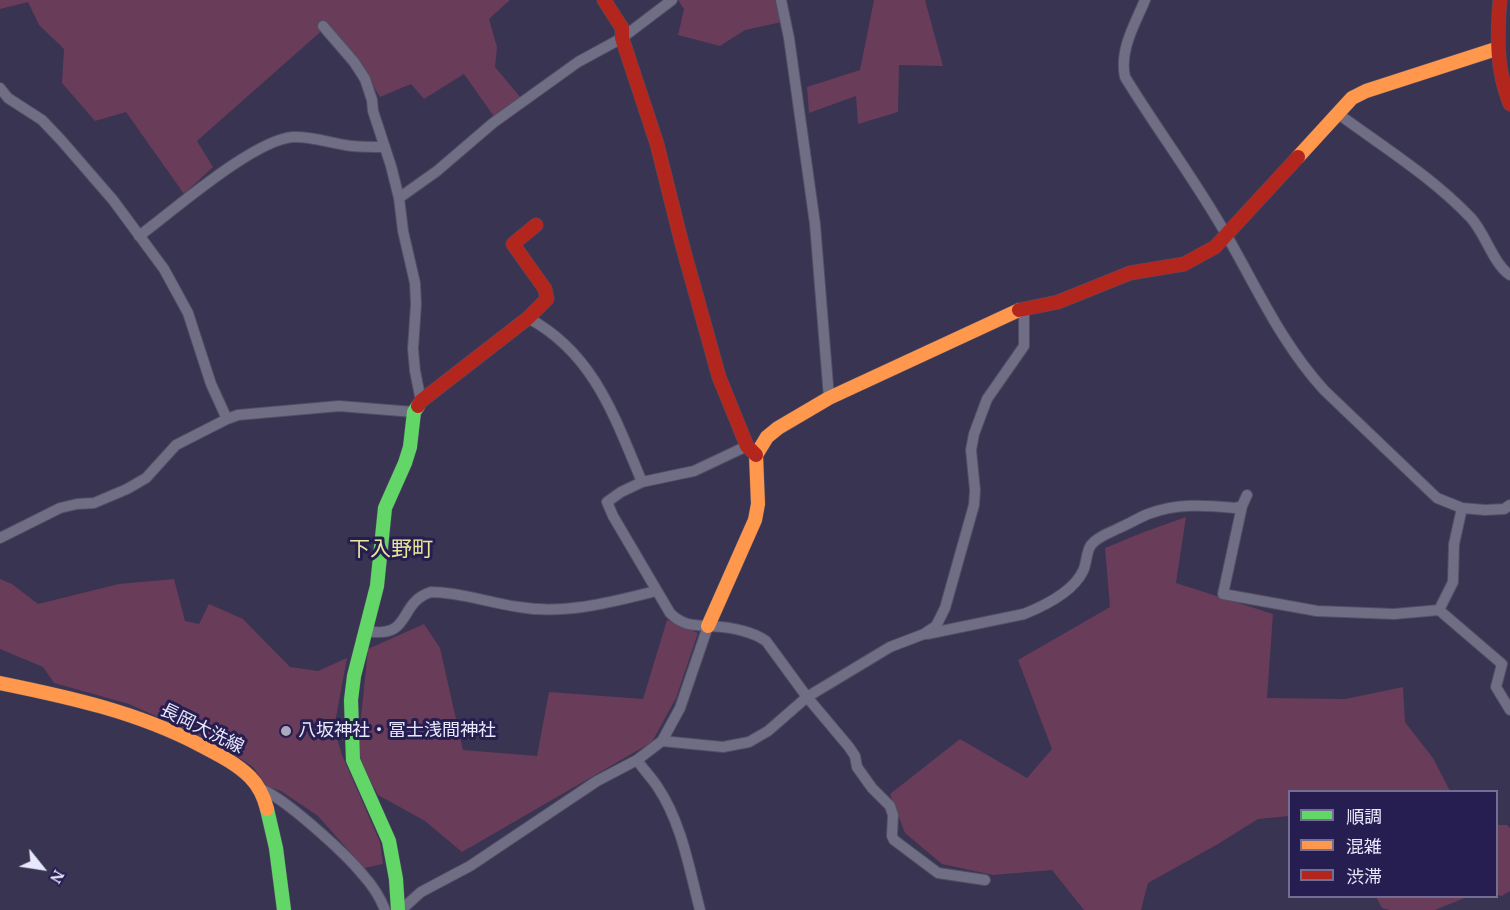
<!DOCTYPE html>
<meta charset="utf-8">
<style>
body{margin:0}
#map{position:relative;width:1510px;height:910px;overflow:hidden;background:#383451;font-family:"PT Serif","Noto Sans JP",serif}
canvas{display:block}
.legend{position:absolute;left:1288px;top:790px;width:210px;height:108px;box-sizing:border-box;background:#261d51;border:2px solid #746e95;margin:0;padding:8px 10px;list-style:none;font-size:18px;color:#e8e8fc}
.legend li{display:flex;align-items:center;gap:12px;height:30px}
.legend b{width:30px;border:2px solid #746e95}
.north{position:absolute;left:12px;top:838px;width:60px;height:60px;-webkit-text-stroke:4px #261d51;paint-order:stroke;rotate:120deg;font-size:16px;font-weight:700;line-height:24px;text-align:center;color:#e8e8fc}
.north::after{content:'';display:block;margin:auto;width:21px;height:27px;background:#e8e8fc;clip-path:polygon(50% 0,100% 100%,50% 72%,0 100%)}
</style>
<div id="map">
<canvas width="1510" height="910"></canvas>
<ul class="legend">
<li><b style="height:8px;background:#63d668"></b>順調</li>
<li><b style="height:8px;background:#ff974d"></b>混雑</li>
<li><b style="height:8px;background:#b3261e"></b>渋滞</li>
</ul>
<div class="north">N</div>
</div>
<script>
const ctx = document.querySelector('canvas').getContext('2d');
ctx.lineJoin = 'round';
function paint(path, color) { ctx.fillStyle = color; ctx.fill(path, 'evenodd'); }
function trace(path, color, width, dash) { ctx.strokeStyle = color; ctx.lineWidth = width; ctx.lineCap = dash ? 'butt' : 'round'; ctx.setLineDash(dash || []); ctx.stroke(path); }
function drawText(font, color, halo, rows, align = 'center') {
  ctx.font = font + ' "PT Serif","Noto Sans JP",serif'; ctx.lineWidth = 6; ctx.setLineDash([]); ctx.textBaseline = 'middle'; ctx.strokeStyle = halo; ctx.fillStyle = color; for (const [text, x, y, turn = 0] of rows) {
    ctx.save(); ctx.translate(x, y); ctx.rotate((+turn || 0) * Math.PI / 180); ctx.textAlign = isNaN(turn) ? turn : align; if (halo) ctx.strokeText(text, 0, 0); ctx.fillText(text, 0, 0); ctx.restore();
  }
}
const green = new Path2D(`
 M0 0H510L489 19 497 47 495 67 521 98 495 118 464 74 424 99 411 84 380 97 357 59 326 27 197 141 213 167 184 194 126 112 95 121 62 83 64 49 39 25 28 2 0 9Z
 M678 0H775L782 22 745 30 720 46 678 35 684 9Z
 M874 0H925L943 66 899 65 898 112 858 124 856 96 809 113 807 87 860 70Z
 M1186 517 1176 583 1273 614 1267 698 1345 699 1403 687 1405 722 1433 758 1450 791 1290 792 1289 816 1258 819 1218 844 1148 883 1141 910H1084L1052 870 993 875 942 864 905 833 890 794 960 739 1027 778 1052 749 1018 660 1110 607 1105 548 1144 532Z
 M0 579 12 584 38 604 119 584 174 579 185 621 199 624 209 604 243 619 290 667 318 671 347 658 334 728 342 755 380 842 383 864 364 868 318 816 281 791 266 786 253 767 218 744 129 704 54 683 43 667 0 649Z
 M667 620 698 633 676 698 652 742 462 852 425 821 378 795 357 757 368 649 424 624 440 648 463 750 537 756 549 692 643 699Z
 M1497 825H1507L1510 828V891L1502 896 1497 895Z
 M1376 897H1467L1435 910H1390L1382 908Z`);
const street = new Path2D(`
 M781 0 789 38 815 224 829 398
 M1145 0C1135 24 1119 50 1125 77 1158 131 1196 181 1227 236 1258 290 1282 344 1324 390L1437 498 1462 508 1485 510 1504 509 1510 505
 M323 26 354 62 365 79 372 100 373 111 391 166 399 198 403 231 415 283 416 304 413 349 415 371 421 401
 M0 88 8 98 42 120 61 140 113 200 164 269 188 313 211 384 227 419
 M1337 113C1382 146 1432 177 1471 218 1485 233 1494 265 1510 275
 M399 198 437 171 493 123 578 62 622 38 672 0
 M139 236C173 211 253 140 293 137 313 136 333 144 352 146 363 147 374 147 385 147
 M528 318C594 353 615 418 642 482
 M747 446 694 471 642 482 621 492 607 502 613 516 670 613C683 626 693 625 710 626 729 627 750 630 766 641L807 697 849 747 855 756 857 767 872 788 890 806 893 815 892 836 894 840 938 873 985 880
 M1247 495 1242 506 1223 594 1317 611 1394 614 1439 610 1502 664 1496 687 1510 710
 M0 538 60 508 77 504 94 503 127 489 146 478 176 445 227 419 238 415 339 406 414 412
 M1439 610 1453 582 1454 544 1462 508
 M367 631C413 639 397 603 431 592 460 592 490 603 519 607 565 615 612 602 656 591
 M927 634 1024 614C1044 606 1073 592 1083 571 1087 563 1086 552 1091 545 1098 536 1110 533 1119 528 1129 524 1138 518 1148 514 1177 503 1205 505 1235 508L1242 506
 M662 741 723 747 749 742 768 731 807 697 890 647 924 634 936 626 945 608 974 505 975 490 971 450 974 434 987 399 1024 346V308
 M637 760C643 769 651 777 657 786 682 823 689 868 700 910
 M260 789C283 796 346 854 363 875 373 886 380 897 385 910
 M401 910 421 892 470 866 597 781 637 760 662 741 680 708 708 626`);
const fast = new Path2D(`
 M267 809 276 848 284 910
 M398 910 396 879 389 841 353 760 351 700 354 676 377 586 385 508 405 463 410 447 414 412 418 406`);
const slow = new Path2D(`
 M1298 157 1352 98 1366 91 1496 49
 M708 626 755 520 758 504 756 455 767 437 778 428 829 398 1019 310
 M0 683C69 697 137 712 200 745 217 754 236 763 250 777 259 786 264 797 267 809`);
const jam = new Path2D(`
 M604 0 622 28V38L657 144 682 244 719 377 747 446 756 455
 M1500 0C1497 37 1496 69 1510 104
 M1019 310 1058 302 1130 273 1184 264 1215 247 1298 157
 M418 406 421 401 528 318 547 299 545 289 513 244 536 225`);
const markers = [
 [286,731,6,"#aaa9c0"]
];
const streetNames = [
 ["長岡大洗線",202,729,26]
];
const poiNames = [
 ["八坂神社・冨士浅間神社",298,731]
];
const quarterNames = [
 ["下入野町",391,550]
];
paint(green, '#693c59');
trace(street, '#524e64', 12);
trace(fast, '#524e64', 15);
trace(slow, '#524e64', 15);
trace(jam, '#524e64', 15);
trace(street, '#6f6e85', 10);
trace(fast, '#63d668', 14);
trace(slow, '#ff974d', 14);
trace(jam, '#b3261e', 14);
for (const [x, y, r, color] of markers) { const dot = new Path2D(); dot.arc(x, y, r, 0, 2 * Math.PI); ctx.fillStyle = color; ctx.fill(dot); trace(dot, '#261d51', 2); }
drawText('18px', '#e8e8fc', '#261d51', streetNames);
drawText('18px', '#e8e8fc', '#261d51', poiNames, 'left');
drawText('21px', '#e9e697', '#261d51', quarterNames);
</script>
